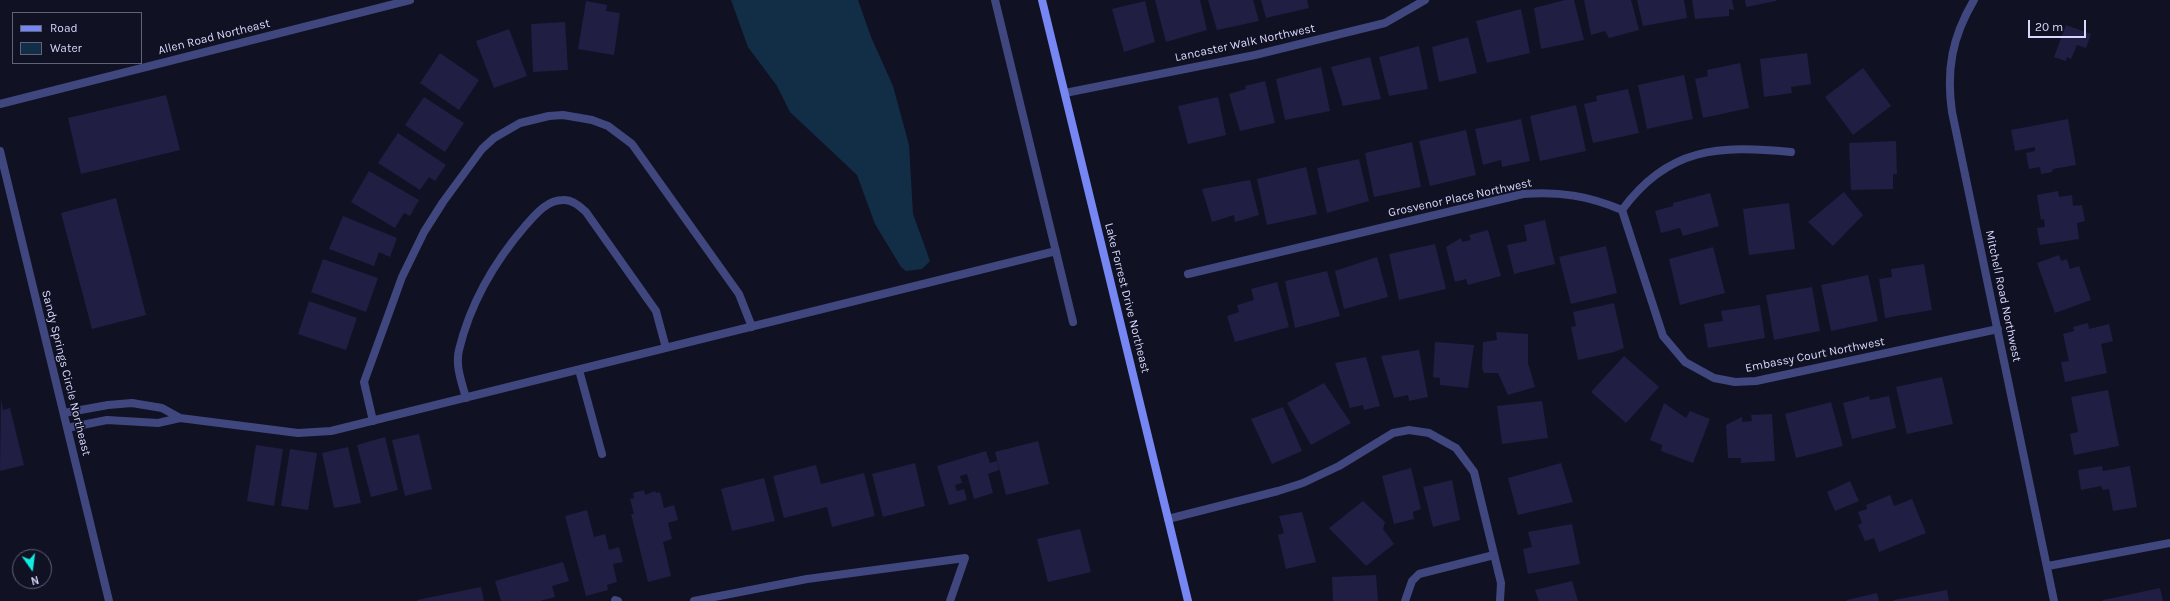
<!DOCTYPE html>
<style>
body{margin:0}
#map{position:relative;width:2170px;height:601px;overflow:hidden;background:#111124;font-family:Karla,sans-serif}
canvas{display:block}
.legend{position:absolute;left:12px;top:12px;width:130px;height:52px;box-sizing:border-box;background:#111124;border:1px solid #60617a;margin:0;padding:5px 7px;list-style:none;font-size:12px;color:#d7d8fc}
.legend li{display:flex;align-items:center;gap:8px;height:20px}
.legend b{width:20px;border:1px solid #60617a}
.north{position:absolute;left:12px;top:549px;width:40px;height:40px;box-sizing:border-box;background:#111124;border:1px solid #60617a;border-radius:50%;rotate:166deg;font-size:11px;font-weight:700;line-height:16px;text-align:center;color:#d7d8fc}
.north::after{content:'';display:block;margin:auto;width:14px;height:18px;background:#14ebe0;clip-path:polygon(50% 0,100% 100%,50% 72%,0 100%)}
.scale{position:absolute;left:2028px;top:20px;width:58px;height:18px;box-sizing:border-box;border:2px solid #d7d8fc;border-top:0;padding-left:5px;font-size:12px;line-height:14px;white-space:nowrap;color:#d7d8fc;-webkit-text-stroke:3px #111124;paint-order:stroke}
</style>
<div id="map">
<canvas width="2170" height="601"></canvas>
<ul class="legend">
<li><b style="height:5px;background:#7686f3"></b>Road</li>
<li><b style="height:11px;background:#122e46"></b>Water</li>
</ul>
<div class="north">N</div>
<div class="scale">20 m</div>
</div>
<script>
const ctx = document.querySelector('canvas').getContext('2d');
ctx.lineJoin = 'round';
function paint(path, color) { ctx.fillStyle = color; ctx.fill(path, 'evenodd'); }
function trace(path, color, width, dash) { ctx.strokeStyle = color; ctx.lineWidth = width; ctx.lineCap = dash ? 'butt' : 'round'; ctx.setLineDash(dash || []); ctx.stroke(path); }
function drawText(font, color, halo, rows, align = 'center') {
  ctx.font = font + ' Karla,sans-serif'; ctx.lineWidth = 3; ctx.setLineDash([]); ctx.textBaseline = 'middle'; ctx.strokeStyle = halo; ctx.fillStyle = color; for (const [text, x, y, turn = 0] of rows) {
    ctx.save(); ctx.translate(x, y); ctx.rotate((+turn || 0) * Math.PI / 180); ctx.textAlign = isNaN(turn) ? turn : align; if (halo) ctx.strokeText(text, 0, 0); ctx.fillText(text, 0, 0); ctx.restore();
  }
}
const water = new Path2D(`
 M731 0H858L871 37 893 86 909 145 913 214 930 261 922 269 906 271 901 267 875 224 857 175 790 112 777 86 748 47Z`);
const building = new Path2D(`
 M1155 0H1200L1207 30 1166 42Z
 M1208 0H1253L1259 21 1217 30Z
 M1261 0H1307L1309 8 1266 18Z
 M1565 0H1574L1584 40 1541 49 1534 8Z
 M1584 0H1631L1639 30 1609 38 1605 31 1591 35Z
 M1637 0H1684L1687 18 1643 26Z
 M1692 0H1732L1734 10 1729 9V16L1695 19Z
 M1745 0H1776V1L1746 7Z
 M586 1 607 5 606 11 620 13 614 55 578 49Z
 M1145 1 1155 42 1124 52 1112 9Z
 M1521 9 1530 53 1487 63 1476 21Z
 M565 22 568 70 533 72 531 24Z
 M2066 25 2091 34 2086 48 2077 45 2071 59 2067 57 2066 61 2054 57Z
 M509 29 527 76 494 88 476 41Z
 M1468 37 1477 73 1439 82 1432 47Z
 M1419 46 1428 89 1389 96 1379 57Z
 M440 53 479 80 459 110 420 83Z
 M1807 53 1811 84 1791 87 1792 93 1764 97 1760 59Z
 M1370 57 1381 99 1343 106 1331 67Z
 M1740 63 1749 108 1703 118 1695 79 1708 76 1707 70Z
 M1321 67 1330 111 1285 120 1276 79Z
 M1863 68 1891 106 1853 135 1825 97Z
 M1684 75 1693 119 1647 129 1638 85Z
 M1265 81 1275 123 1240 131 1229 94 1246 89 1245 86Z
 M1628 89 1639 133 1593 143 1584 104 1597 101 1596 96Z
 M166 95 180 150 81 174 68 118Z
 M424 97 464 123 445 152 405 125Z
 M1218 97 1226 135 1188 144 1178 106Z
 M1576 105 1586 151 1540 161 1530 116Z
 M1521 119 1530 161 1502 167 1501 160 1483 165 1475 129Z
 M2068 119 2076 165 2053 169 2052 172 2041 174 2040 167 2029 169 2026 153 2035 151V147L2015 151 2011 130Z
 M1466 130 1476 175 1430 186 1419 141Z
 M398 133 446 165 435 181 429 177 420 190 378 163Z
 M1896 141 1897 174H1893V189L1851 190 1849 143Z
 M1412 142 1421 187 1374 197 1365 153Z
 M1359 159 1369 201 1327 213 1317 168Z
 M1306 167 1317 214 1267 225 1257 179Z
 M369 171 419 200 410 216 404 213 395 228 351 202Z
 M1250 180 1259 215 1235 222 1234 215 1212 222 1202 189Z
 M2058 191 2059 197 2072 195 2073 206 2082 205 2085 221 2077 223 2079 239 2040 245 2037 228 2045 227 2044 219 2041 220 2037 195Z
 M1844 192 1863 215 1833 246 1808 222Z
 M1710 193 1719 226 1683 236 1680 228 1661 233 1655 211 1673 206V203Z
 M116 198 146 315 92 329 61 213Z
 M1789 203 1795 249 1749 255 1743 209Z
 M343 216 397 238 390 257 379 252 374 266 329 249Z
 M1545 220 1555 264 1514 274 1507 245 1527 241 1524 225Z
 M1488 230 1501 276 1468 285 1466 279 1455 282 1446 247 1461 238 1462 242 1471 240 1469 235Z
 M1435 244 1446 289 1399 300 1389 254Z
 M1606 246 1617 293 1571 304 1559 257Z
 M1713 247 1725 293 1680 305 1669 259Z
 M2059 255 2061 261 2067 259 2070 269 2079 266 2091 300 2055 313 2037 263Z
 M1377 257 1388 297 1344 309 1335 271Z
 M323 259 378 278 366 312 311 292Z
 M1924 264 1932 310 1885 318 1879 279 1892 277 1891 269Z
 M1327 271 1340 316 1295 328 1285 281Z
 M1868 275 1878 321 1831 331 1821 285Z
 M1277 282 1289 327 1235 342 1227 316 1239 312 1237 305 1254 300 1251 289Z
 M1812 287 1820 331 1774 340 1766 295Z
 M309 301 357 318 346 350 298 334Z
 M1614 303 1624 348 1614 352 1578 360 1571 327 1576 326 1573 312Z
 M1760 305 1765 338 1708 348 1704 324 1723 321 1721 311Z
 M2088 323 2089 329 2109 324 2113 341 2101 344 2107 373 2065 382 2061 362 2069 361 2063 334 2074 331 2073 327Z
 M1496 332 1528 334V363L1535 387 1508 395 1498 373H1484L1482 368 1483 342 1497 340Z
 M1435 342 1474 345 1468 388 1440 385V378L1433 377Z
 M1419 350 1428 397 1409 401 1408 395 1394 398 1381 356Z
 M1624 356 1659 387 1626 423 1591 392Z
 M1366 357 1380 406 1364 410 1363 405 1350 408 1335 363Z
 M1942 377 1953 424 1907 434 1896 387Z
 M1324 383 1351 423 1311 445 1287 403Z
 M2108 390 2119 446 2074 455 2070 434 2078 432 2071 397Z
 M1869 396 1870 400 1889 396 1896 428 1852 439 1843 403Z
 M1 399 3 410 10 408 24 465 0 471Z
 M1542 401 1548 438 1502 444 1497 406Z
 M1831 402 1843 446 1796 458 1785 414Z
 M1664 403 1686 418 1690 411 1710 419 1693 463 1661 451 1662 445 1650 440Z
 M1283 407 1302 451 1272 464 1251 419Z
 M1772 414 1775 461 1741 463V458H1728L1726 425 1742 417V422L1752 421 1751 415Z
 M419 434 432 489 405 496 392 440Z
 M385 437 398 490 371 497 357 445Z
 M1038 441 1049 484 1006 495 995 452Z
 M256 445 283 449 274 506 247 501Z
 M348 447 361 503 334 508 322 453Z
 M290 449 317 453 308 510 281 506Z
 M986 451 990 463 997 461 999 470 988 474 993 493 974 499 967 474 960 476 962 483 955 485 957 491 964 489 967 500 949 505 937 466Z
 M915 463 925 506 883 517 872 474Z
 M1561 463 1573 502 1518 515 1508 478Z
 M816 465 821 484 864 473 875 516 832 527 827 507 784 518 773 476Z
 M2102 466 2103 471 2130 466 2137 507 2113 511 2109 489 2103 490 2101 486 2081 490 2078 470Z
 M1411 468 1421 509 1413 512 1414 519 1394 524 1382 476Z
 M764 478 775 521 732 531 721 489Z
 M1452 480 1460 520 1433 527 1423 487Z
 M1850 481 1859 501 1835 511 1827 492Z
 M644 490 645 495 655 491 656 493 660 492 664 508 674 505 678 520 668 523 672 539 663 542 671 576 648 582 631 514H634L630 499 634 498 633 493Z
 M1890 495 1894 506 1912 499 1926 533 1879 552 1874 538 1865 541 1858 525 1862 523 1858 512 1867 509 1866 505Z
 M1363 501 1385 522 1383 529 1394 544 1366 566 1329 528Z
 M587 510 594 537 605 534 609 550 619 547 623 562 613 564 617 582 607 585 608 590 586 596 565 516Z
 M1302 512 1316 562 1286 569 1278 535 1284 533 1279 516Z
 M1572 524 1580 564 1528 574 1523 549 1532 547 1528 532Z
 M1080 529 1091 572 1048 582 1037 539Z
 M563 562 569 581 552 586 555 597 540 601H501L495 581Z
 M1376 575 1378 601H1333L1332 577Z
 M1572 581 1578 601H1539L1535 590Z
 M481 587 484 601H417V600Z
 M2160 588 2163 601H2103V600Z
 M1947 590 1949 601H1894V600Z
 M1877 593 1879 601H1847V600Z`);
const street = new Path2D(`
 M995 0 1073 322
 M1974 0C1952 37 1946 70 1952 112L2054 601
 M1065 93 1255 55 1385 23 1425 0
 M0 104 410 0
 M0 151 109 601
 M1622 210 1663 336 1685 362 1714 378 1735 382 1756 381 1998 329
 M1622 210C1668 147 1719 145 1791 152
 M1188 274 1523 194C1559 191 1589 196 1622 210
 M579 370 602 454
 M466 398C462 383 455 366 459 350 470 304 495 261 526 225 536 214 547 200 563 200 572 199 580 206 586 212L656 311 666 348
 M64 413 108 405 132 403 162 408 180 418 298 433 331 431 1056 251
 M373 421 364 382 402 277 424 232 443 202 482 149 494 138 520 123 549 116 563 115 592 120 608 126 632 144 739 294 752 327
 M67 428 107 420 158 423 180 418
 M1168 519 1278 491 1303 483 1339 466 1393 433 1409 430 1429 433 1456 448 1474 472 1501 583 1500 601
 M2048 566 2170 543
 M615 600 618 601
 M694 601 807 579 965 558 950 601
 M1405 601 1412 581 1419 574 1494 555`);
const secondary = new Path2D(`
 M1042 0 1188 601`);
const streetNames = [
 ["Allen Road Northeast",214,37,-14],
 ["Lancaster Walk Northwest",1245,43,-12],
 ["Grosvenor Place Northwest",1460,198,-12],
 ["Mitchell Road Northwest",2003,296,78],
 ["Lake Forrest Drive Northeast",1127,298,76],
 ["Embassy Court Northwest",1815,355,-11],
 ["Sandy Springs Circle Northeast",66,373,76]
];
paint(water, '#122e46');
paint(building, '#201e43');
trace(street, '#40477f', 8);
trace(secondary, '#7686f3', 8);
drawText('12px', '#d7d8fc', '#111124', streetNames);
</script>
